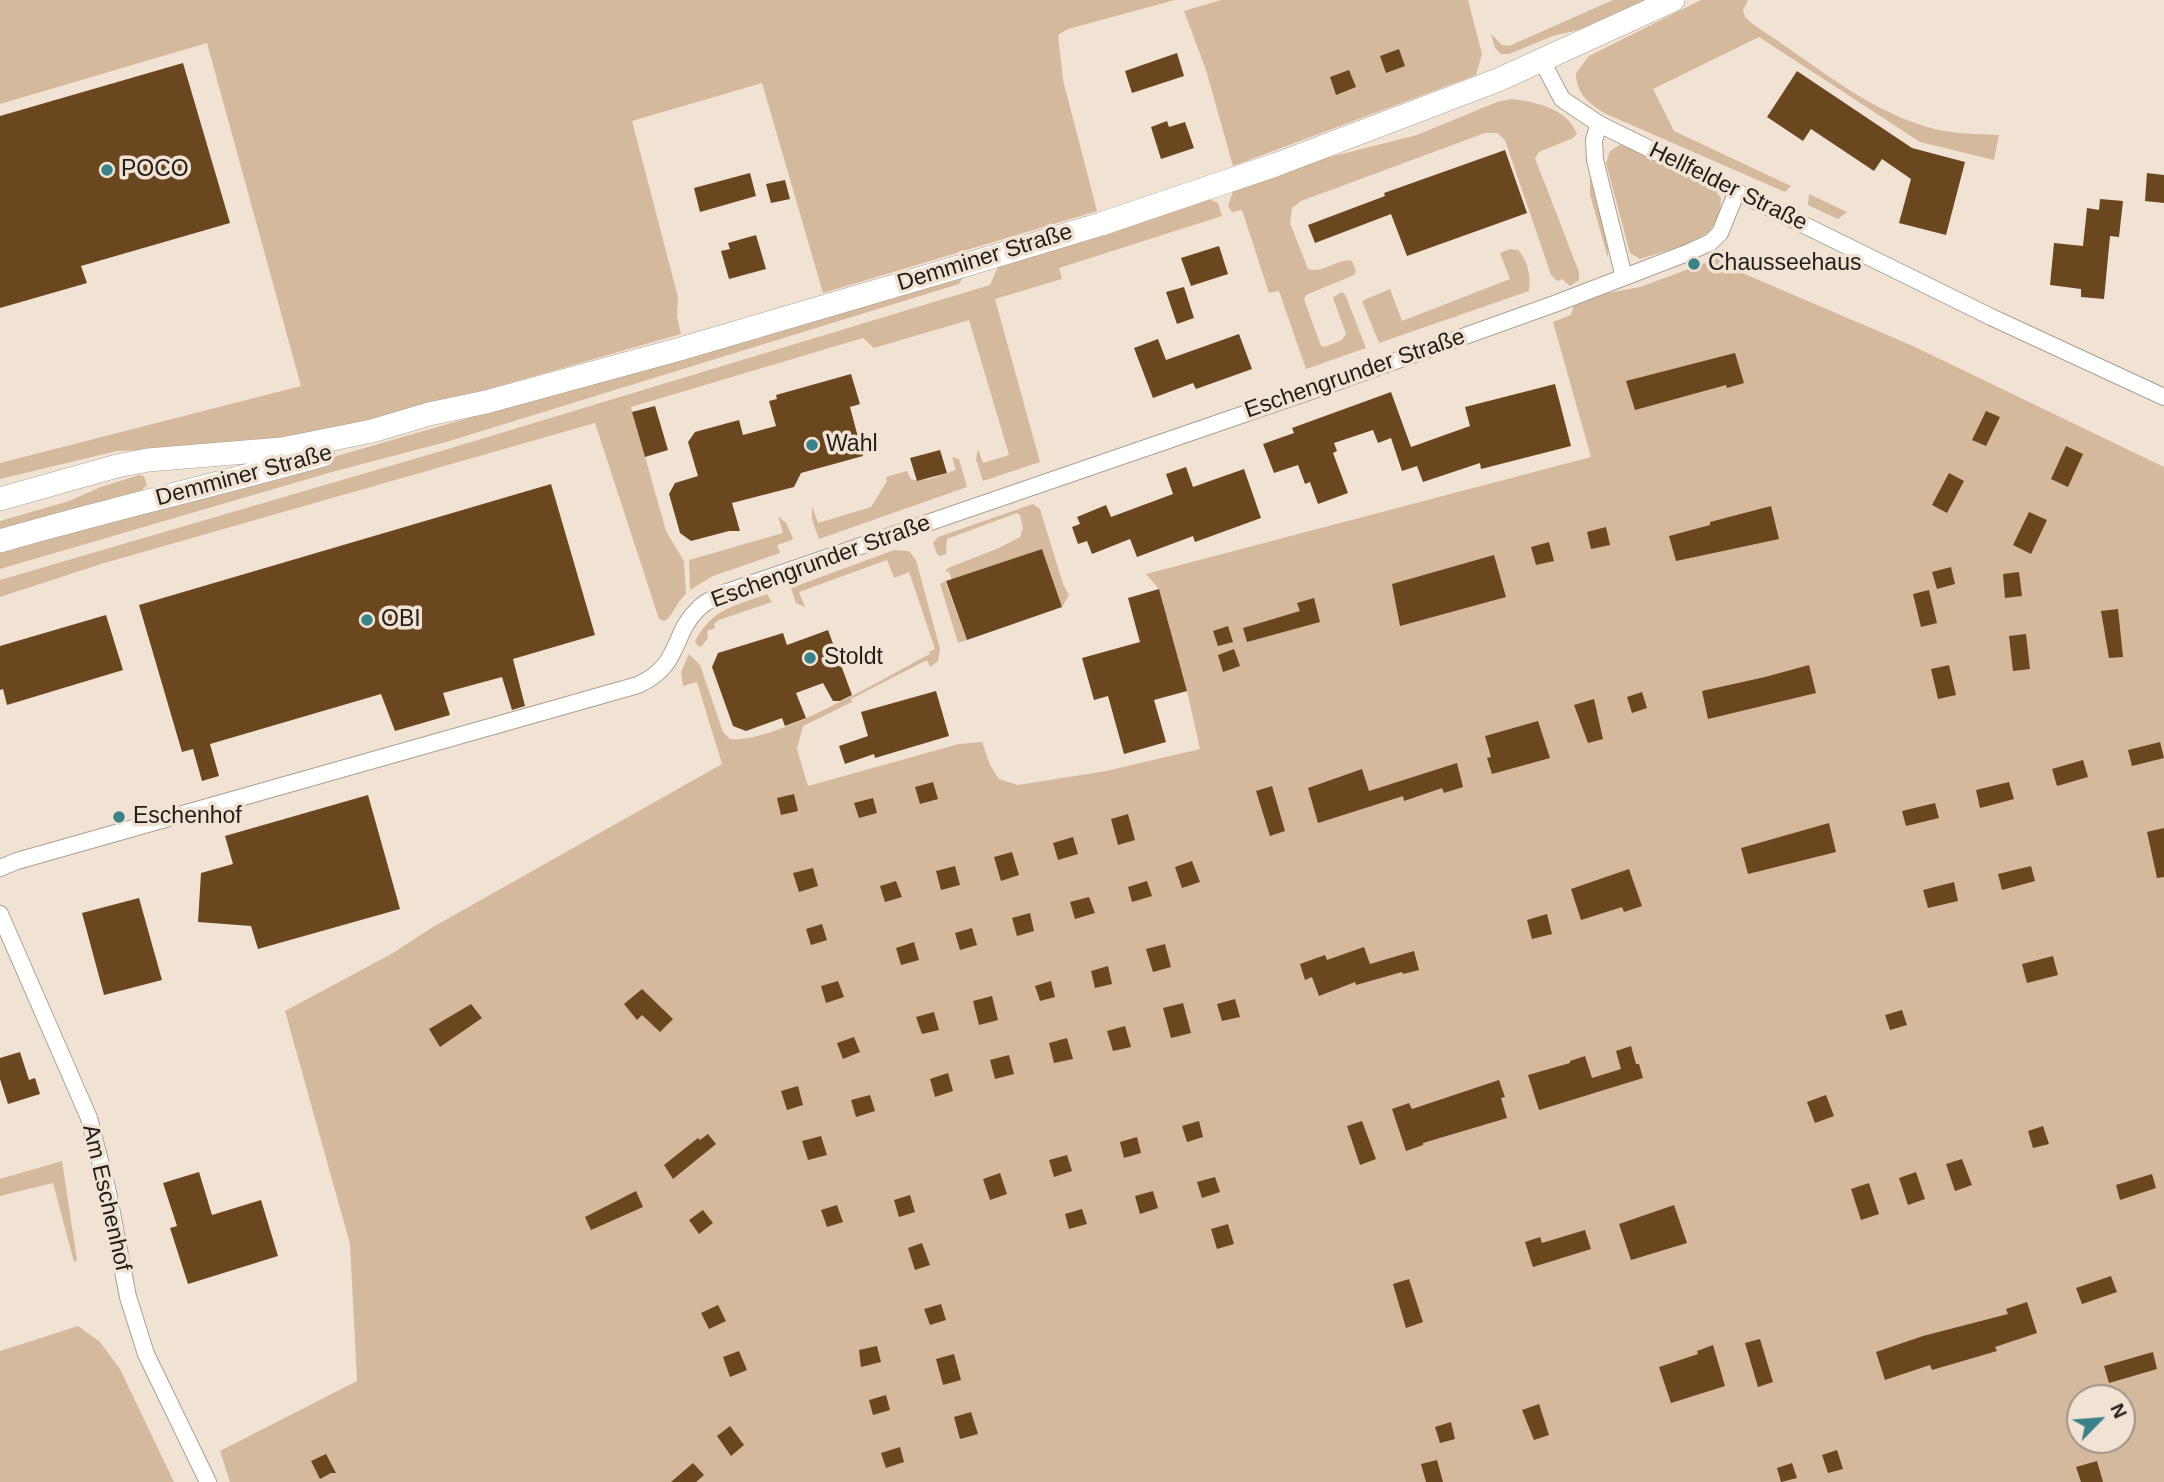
<!DOCTYPE html>
<meta charset="utf-8">
<style>
body{margin:0}
#map{position:relative;width:2164px;height:1482px;overflow:hidden;background:#f1e3d4;font-family:Helvetica,sans-serif}
canvas{display:block}
.north{position:absolute;left:2066px;top:1384px;width:70px;height:70px;box-sizing:border-box;background:#f1e3d4;border:2px solid #9e9489;border-radius:50%;rotate:65deg;font-size:19px;font-weight:700;line-height:28px;text-align:center;color:#221d18}
.north::after{content:'';display:block;margin:auto;width:24px;height:32px;background:#3a8289;clip-path:polygon(50% 0,100% 100%,50% 72%,0 100%)}
</style>
<div id="map">
<canvas width="2164" height="1482"></canvas>
<div class="north">N</div>
</div>
<script>
const ctx = document.querySelector('canvas').getContext('2d');
ctx.lineJoin = 'round';
function paint(path, color) { ctx.fillStyle = color; ctx.fill(path, 'evenodd'); }
function trace(path, color, width, dash) { ctx.strokeStyle = color; ctx.lineWidth = width; ctx.lineCap = dash ? 'butt' : 'round'; ctx.setLineDash(dash || []); ctx.stroke(path); }
function drawText(font, color, halo, rows, align = 'center') {
  ctx.font = font + ' Helvetica,sans-serif'; ctx.lineWidth = 7; ctx.setLineDash([]); ctx.textBaseline = 'middle'; ctx.strokeStyle = halo; ctx.fillStyle = color; for (const [text, x, y, turn = 0] of rows) {
    ctx.save(); ctx.translate(x, y); ctx.rotate((+turn || 0) * Math.PI / 180); ctx.textAlign = isNaN(turn) ? turn : align; if (halo) ctx.strokeText(text, 0, 0); ctx.fillText(text, 0, 0); ctx.restore();
  }
}
const green = new Path2D(`
 M0 0H1175L1068 29 1058 35 1063 80 1097 211 823 293 762 83 632 121 678 297 677 317 681 334 367 424 252 446 117 451 0 479V463L301 386 207 43 0 104Z
 M1221 0H1468L1482 54 1476 75 1233 166 1206 70 1184 11Z
 M1613 0H1646L1586 28 1553 36 1509 54H1501L1495 48 1491 34 1502 45 1509 46Z
 M1701 0H1748L1743 10 1745 17 1754 25C1809 60 1862 107 1924 126 1949 134 1974 134 1999 135L1994 160 1920 142 1759 37 1653 89 1674 131 1791 186 1785 192 1604 113C1588 103 1576 93 1576 73L1589 56Z
 M1511 99C1536 102 1567 108 1577 134L1573 138 1539 152 1535 158 1579 272V280L1570 286 1562 279 1557 281 1551 275 1505 140 1497 133H1485L1301 201 1292 208 1290 223 1308 269C1324 274 1337 258 1352 261L1356 271 1354 275 1306 295 1304 299 1321 346 1325 347 1342 340 1346 334 1333 298 1341 292 1345 294 1366 348 1306 369 1279 291 1269 293 1242 210 1232 212 1228 206 1233 191 1326 158 1417 135 1497 102Z
 M1623 143 1710 184 1721 198 1720 215 1709 232 1685 245 1640 259 1630 253 1606 163 1610 151Z
 M1590 176 1608 245V258L1590 195Z
 M1809 194 1847 212 1838 219 1808 205Z
 M1209 199 1218 203 1222 216 1059 268 1062 279 995 299 1040 462 983 481 976 459 978 449 983 463 1009 455 969 320 874 348 863 338 631 407 666 531 684 561 686 594C677 601 674 614 665 621L659 619 595 423 101 564 0 597V580L448 449 990 285 998 267 1106 235Z
 M1510 249 1518 250C1528 260 1531 277 1529 291L1379 343 1362 301 1390 289 1402 321 1510 279 1500 253Z
 M1723 249 1732 254 1740 272 1913 346 2164 467V1482H230L220 1451 357 1381 350 1244 285 1011 393 953 433 927 722 764 697 682 683 686 681 672 689 654 700 665 723 732 730 739C775 744 887 676 930 654L929 652 935 649 909 572 894 578 887 560 799 592 805 607 796 603 791 588 894 550 909 551 916 560 940 649 938 661 930 667 927 660 851 699 852 702 803 726 797 749 808 786 959 744 982 742 990 765 999 779 1018 785 1106 771 1200 749 1187 691 1159 589 1146 574 1591 457 1553 322 1571 315 1574 305 1597 295 1640 287 1713 260ZM2080 1398H2122V1440H2080Z
 M965 275 959 284 446 442 332 472 0 569V553Z
 M952 457 959 459 967 487 819 539 812 520V506L818 523 871 507 887 481 886 477 907 471 911 479C923 484 943 474 956 470Z
 M139 475 144 476 147 485 142 490 0 530V521L69 501 101 487Z
 M1033 504 1040 509 1063 584 1069 595 1062 607 1042 549 952 580 949 572 945 571 948 568 999 548 1020 537 1023 528 1020 515 1017 513 947 539 946 554 940 556 937 554 933 543 938 537Z
 M778 516 786 523 793 538 792 540 777 545 780 553 713 576 690 590 689 560 783 533Z
 M945 581 967 640 958 643 940 584Z
 M767 594 772 602 719 620 714 624 715 628 707 631 708 638 701 647 697 645 695 641C714 607 733 607 767 594Z
 M62 1161 77 1260 74 1262 53 1183 0 1196V1179Z
 M78 1326 100 1342 120 1369 174 1482H0V1351Z`);
const building = new Path2D(`
 M1399 49 1405 66 1386 73 1380 56Z
 M1177 53 1184 76 1132 93 1125 71Z
 M183 63 230 223 81 266 87 283 0 308V116Z
 M1349 70 1356 87 1336 95 1330 77Z
 M1797 71 1912 148 1965 162 1946 235 1899 223 1911 179 1882 159 1874 171 1811 129 1803 141 1767 117Z
 M1167 121 1169 127 1185 122 1194 148 1161 159 1151 127Z
 M1505 150 1527 213 1407 256 1391 214 1315 243 1308 225 1385 196 1384 193Z
 M750 173 756 196 700 212 694 188Z
 M2147 173 2164 175V203L2145 201Z
 M785 180 790 199 771 203 766 184Z
 M2100 199 2123 201 2119 237 2110 236 2104 299 2081 297V289L2050 285 2054 243 2083 246 2087 208 2099 210Z
 M756 235 766 269 729 279 721 251 730 249 728 243Z
 M1219 246 1228 274 1191 286 1181 258Z
 M1184 287 1194 318 1177 324 1166 292Z
 M1239 334 1252 369 1196 389 1193 383 1153 398 1134 348 1158 339 1166 360Z
 M1735 353 1744 383 1727 388 1726 385 1635 410 1626 381Z
 M851 374 860 404 850 407 863 456 801 473 794 487 732 503 740 531H729L691 541 680 533 669 494 675 483 698 476 688 442 695 432 739 420 743 435 776 426 769 401 777 399 776 395Z
 M1555 384 1571 446 1481 469 1480 463 1423 482 1417 466 1402 471 1391 438 1378 443 1373 430 1334 443 1337 451 1333 453 1348 493 1318 504 1310 482 1305 484 1298 465 1274 473 1263 444 1294 433 1292 428 1391 392 1411 447 1470 426 1465 407Z
 M655 406 668 450 645 457 632 412Z
 M1986 411 2000 417 1986 446 1972 440Z
 M2066 446 2083 454 2068 487 2051 479Z
 M940 450 947 473 917 481 910 458Z
 M1186 467 1193 487 1244 469 1261 518 1195 542 1193 536 1137 557 1130 539 1092 554 1087 541 1078 544 1072 527 1080 524 1077 517 1106 505 1111 517 1173 494 1166 474Z
 M1949 473 1964 481 1947 513 1932 505Z
 M551 484 595 635 513 659 525 706 512 710 502 677 443 693 450 715 395 731 381 694 210 744 219 776 202 781 193 749 182 752 139 605Z
 M1771 506 1779 539 1676 561 1669 536 1710 525V522Z
 M2029 512 2047 520 2031 554 2013 545Z
 M1606 527 1610 545 1591 549 1587 532Z
 M1549 542 1554 561 1536 565 1531 547Z
 M1042 549 1062 607 967 640 946 581Z
 M1494 555 1506 597 1400 626 1392 584Z
 M1951 567 1955 584 1937 589 1932 572Z
 M2019 572 2022 596 2005 598 2003 574Z
 M1159 589 1187 691 1154 700 1166 742 1124 754 1108 696 1094 700 1082 658 1140 642 1128 598Z
 M1929 590 1937 623 1921 627 1913 594Z
 M1314 598 1320 622 1247 642 1243 628 1300 611 1297 603Z
 M2118 609 2123 657 2109 658 2101 611Z
 M106 615 123 670 7 705 3 689 0 690V646Z
 M1228 626 1233 642 1218 646 1213 631Z
 M828 630 852 695 840 701H833L823 683 796 693 806 718 785 726 782 718 746 731 733 726 712 667 718 653 783 633 787 645Z
 M2026 634 2030 669 2013 671 2009 636Z
 M1234 649 1240 666 1223 672 1218 655Z
 M1809 665 1816 693 1708 719 1702 691 1765 677Z
 M1949 665 1956 695 1938 699 1931 669Z
 M936 691 949 736 875 758 874 754 845 764 839 746 868 736 861 712Z
 M1642 692 1647 708 1632 713 1627 697Z
 M1594 699 1603 739 1588 743 1574 705Z
 M1538 721 1550 758 1492 774 1487 758 1491 757 1485 736Z
 M2160 742 2164 758 2132 766 2128 750Z
 M2083 760 2088 777 2057 786 2052 769Z
 M1457 763 1463 787 1444 793 1442 788 1404 801 1403 796 1318 823 1308 788 1362 769 1369 791Z
 M933 782 938 799 920 804 915 787Z
 M2009 782 2014 799 1980 808 1976 790Z
 M1272 786 1285 831 1270 836 1256 791Z
 M794 794 798 811 781 815 777 798Z
 M368 795 400 909 258 949 251 926 198 922 201 873 233 864 225 836Z
 M873 798 877 813 859 818 854 803Z
 M1935 803 1939 818 1906 826 1902 811Z
 M1128 814 1135 840 1118 845 1111 819Z
 M1829 823 1836 852 1748 874 1741 848Z
 M2164 828V877L2157 878 2147 832Z
 M1073 837 1078 854 1058 860 1053 843Z
 M1012 852 1019 875 1001 881 994 857Z
 M1192 861 1200 882 1182 888 1175 867Z
 M955 866 960 885 941 890 936 871Z
 M2031 866 2035 881 2002 890 1998 874Z
 M813 868 818 886 799 892 793 873Z
 M1629 869 1642 906 1624 912 1622 907 1581 920 1571 889Z
 M896 881 902 897 885 902 880 886Z
 M1147 881 1152 896 1132 902 1128 887Z
 M1954 882 1958 901 1928 908 1923 890Z
 M1089 897 1095 913 1075 919 1070 902Z
 M139 898 162 980 104 995 82 913Z
 M1030 913 1034 931 1017 936 1012 918Z
 M1547 914 1552 934 1532 939 1527 920Z
 M822 924 827 940 811 945 806 929Z
 M972 928 977 945 960 950 955 933Z
 M914 942 919 960 901 965 896 948Z
 M1165 944 1171 967 1153 972 1146 949Z
 M1364 947 1370 964 1414 951 1419 970 1403 974 1402 972 1356 985 1355 982 1319 996 1312 977 1305 980 1300 964 1325 955 1327 960Z
 M2053 956 2058 975 2027 983 2022 964Z
 M1108 966 1112 984 1095 988 1091 971Z
 M838 981 844 997 826 1003 821 986Z
 M1051 981 1055 997 1040 1001 1035 986Z
 M642 989 673 1019 660 1032 642 1015 637 1020 624 1004Z
 M992 996 998 1020 979 1025 973 1001Z
 M1235 999 1240 1017 1222 1021 1217 1004Z
 M1183 1003 1191 1033 1171 1038 1163 1008Z
 M471 1004 482 1018 440 1047 429 1029Z
 M1902 1010 1907 1025 1890 1030 1885 1015Z
 M934 1012 939 1030 922 1034 916 1017Z
 M1125 1026 1131 1047 1113 1051 1107 1031Z
 M854 1037 860 1052 843 1059 837 1043Z
 M1067 1038 1073 1059 1054 1063 1049 1043Z
 M1631 1046 1636 1064H1639L1643 1078 1539 1110 1528 1075 1570 1063V1061L1585 1056 1592 1078 1621 1069 1616 1051Z
 M20 1052 29 1080 35 1078 40 1094 8 1104 0 1079V1058Z
 M1009 1055 1014 1074 995 1079 990 1060Z
 M948 1073 953 1091 935 1097 930 1079Z
 M1499 1080 1505 1097 1501 1098 1507 1118 1423 1143V1145L1406 1151 1392 1109 1409 1103 1412 1109Z
 M798 1086 803 1105 787 1110 781 1091Z
 M870 1095 875 1111 856 1117 851 1100Z
 M1826 1095 1834 1116 1815 1123 1807 1102Z
 M1199 1121 1203 1137 1187 1142 1182 1126Z
 M1362 1121 1376 1159 1360 1165 1347 1126Z
 M2043 1126 2049 1144 2033 1148 2028 1131Z
 M708 1134 716 1144 673 1179 664 1165 698 1138 700 1140Z
 M821 1136 827 1155 808 1160 802 1141Z
 M1137 1137 1141 1153 1124 1158 1120 1142Z
 M1067 1155 1072 1171 1054 1177 1049 1160Z
 M1962 1159 1972 1185 1955 1191 1946 1164Z
 M199 1172 212 1215 261 1200 278 1256 188 1284 170 1228 177 1226 163 1183Z
 M1916 1172 1925 1199 1908 1205 1899 1178Z
 M1000 1173 1007 1194 990 1200 983 1179Z
 M2152 1174 2156 1188 2120 1200 2116 1185Z
 M1215 1177 1220 1192 1202 1198 1197 1182Z
 M1869 1183 1879 1214 1861 1220 1851 1189Z
 M636 1191 643 1207 591 1230 585 1217Z
 M1153 1191 1158 1208 1140 1214 1135 1196Z
 M910 1195 915 1212 899 1217 894 1200Z
 M837 1205 843 1222 827 1227 821 1210Z
 M1674 1205 1687 1243 1631 1260 1619 1224Z
 M1082 1209 1087 1224 1069 1229 1065 1214Z
 M703 1210 713 1223 699 1234 689 1220Z
 M1228 1224 1234 1244 1217 1249 1211 1229Z
 M1585 1230 1591 1249 1533 1267 1525 1242 1540 1237 1542 1243Z
 M922 1243 930 1265 915 1270 908 1248Z
 M2111 1276 2117 1292 2082 1304 2076 1288Z
 M1409 1279 1423 1322 1406 1328 1393 1284Z
 M2027 1302 2037 1333 1995 1347 1997 1351 1932 1370 1930 1365 1885 1380 1876 1352 1923 1336 2008 1314 2006 1309Z
 M941 1304 946 1320 930 1325 924 1309Z
 M718 1305 726 1321 709 1329 701 1313Z
 M1760 1339 1773 1382 1758 1387 1745 1343Z
 M1713 1345 1725 1386 1671 1403 1659 1367 1698 1354 1697 1351Z
 M877 1346 881 1362 861 1367 859 1350Z
 M739 1351 747 1370 730 1377 723 1357Z
 M2153 1352 2157 1369 2109 1383 2104 1366Z
 M954 1354 961 1380 943 1385 936 1359Z
 M886 1395 890 1410 873 1415 869 1400Z
 M1539 1404 1549 1435 1534 1440 1522 1410Z
 M971 1412 978 1434 960 1439 954 1417Z
 M1451 1422 1455 1439 1440 1443 1435 1427Z
 M730 1426 744 1445 731 1456 717 1436Z
 M900 1447 904 1462 886 1468 881 1453Z
 M1837 1450 1843 1469 1828 1473 1822 1455Z
 M326 1454 336 1473H331L320 1479 311 1461Z
 M1437 1460 1443 1482H1426L1421 1464Z
 M2097 1461 2103 1482H2081L2076 1467Z
 M693 1463 704 1475 696 1482H671Z
 M1792 1463 1797 1478 1781 1482 1777 1468Z`);
const minor = new Path2D(`
 M1542 61 1562 99 1599 124 1991 317 2164 397
 M1599 124 1594 140 1595 160 1624 277
 M0 868 17 861 638 685C682 665 671 634 699 608 706 601 715 598 724 593L1317 389 1557 303 1687 253 1711 242 1720 233 1737 191
 M0 914 89 1118 108 1192 128 1297 146 1354 208 1482`);
const secondary = new Path2D(`
 M0 499 117 466 148 460 282 449 372 431 429 414 486 402 680 349 972 263 1101 224 1275 165 1498 80 1673 0
 M0 541C107 510 216 485 323 455`);
const markers = [
 [107,170,7,"#3a8289"],
 [1694,264,7,"#3a8289"],
 [812,445,7,"#3a8289"],
 [367,620,7,"#3a8289"],
 [810,658,7,"#3a8289"],
 [119,817,7,"#3a8289"]
];
const poiNames = [
 ["POCO",121,170],
 ["Chausseehaus",1708,264],
 ["Wahl",826,445],
 ["OBI",381,620],
 ["Stoldt",824,658],
 ["Eschenhof",133,817]
];
const streetNames = [
 ["Hellfelder Straße",1728,187,26],
 ["Demminer Straße",985,258,-17],
 ["Eschengrunder Straße",1355,374,-19],
 ["Demminer Straße",244,476,-15],
 ["Eschengrunder Straße",821,562,-20],
 ["Am Eschenhof",106,1198,77]
];
paint(green, '#d5b99d');
paint(building, '#6a471e');
trace(minor, '#ac9f91', 18);
trace(secondary, '#ac9f91', 24);
trace(minor, '#fff', 16);
trace(secondary, '#fff', 23);
for (const [x, y, r, color] of markers) { const dot = new Path2D(); dot.arc(x, y, r, 0, 2 * Math.PI); ctx.fillStyle = color; ctx.fill(dot); trace(dot, '#f1e3d4', 2.5); }
drawText('23px', '#221d18', '#f1e3d4', poiNames, 'left');
drawText('23px', '#221d18', '#f1e3d4', streetNames);
</script>
